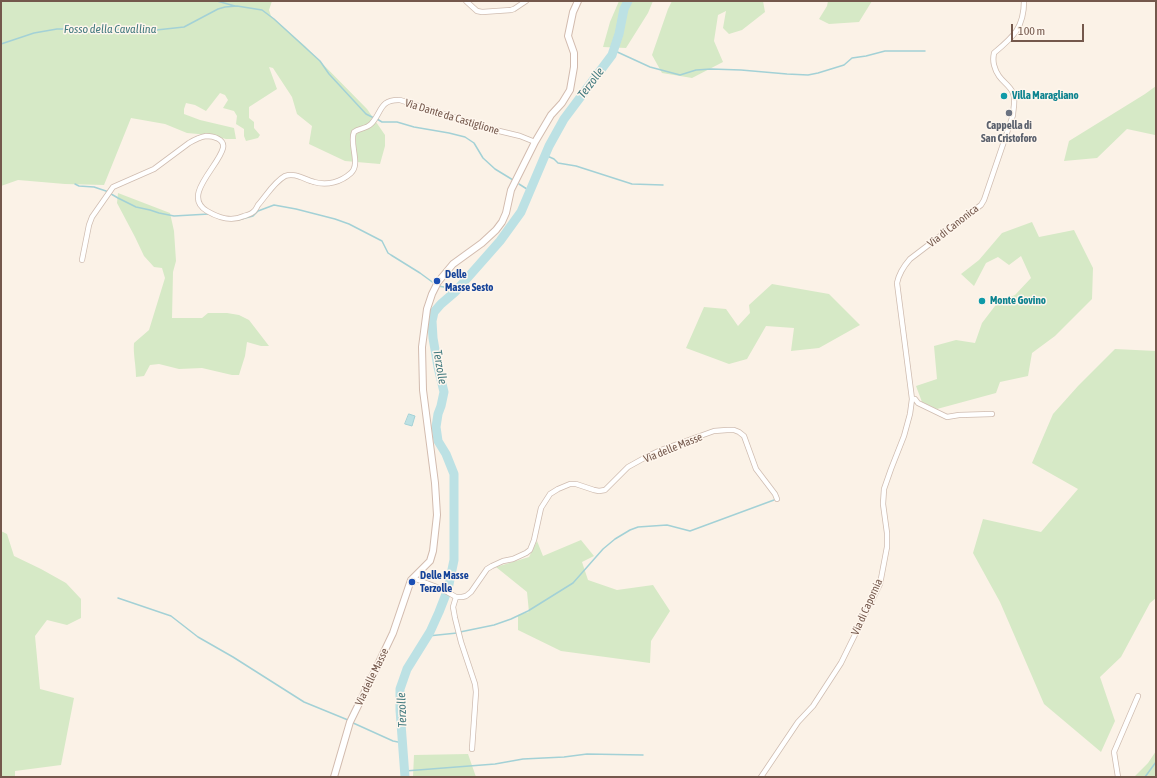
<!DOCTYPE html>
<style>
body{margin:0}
#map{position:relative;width:1157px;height:778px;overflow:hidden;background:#fbf2e7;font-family:"Asap Condensed",sans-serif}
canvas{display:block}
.frame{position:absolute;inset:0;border:2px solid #74584c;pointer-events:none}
.scale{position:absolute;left:1011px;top:24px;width:73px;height:18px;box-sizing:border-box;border:2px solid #74584c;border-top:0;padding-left:5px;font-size:12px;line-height:14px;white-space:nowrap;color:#74584c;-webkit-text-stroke:3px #fef6ed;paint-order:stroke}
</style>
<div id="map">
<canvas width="1157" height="778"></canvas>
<div class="frame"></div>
<div class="scale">100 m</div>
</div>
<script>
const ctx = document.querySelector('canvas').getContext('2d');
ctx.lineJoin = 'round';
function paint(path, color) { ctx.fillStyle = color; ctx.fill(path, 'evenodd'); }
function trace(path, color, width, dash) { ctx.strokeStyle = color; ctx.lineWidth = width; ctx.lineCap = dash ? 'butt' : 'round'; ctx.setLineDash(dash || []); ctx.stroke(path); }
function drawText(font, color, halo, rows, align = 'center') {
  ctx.font = font + ' "Asap Condensed",sans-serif'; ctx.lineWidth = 3; ctx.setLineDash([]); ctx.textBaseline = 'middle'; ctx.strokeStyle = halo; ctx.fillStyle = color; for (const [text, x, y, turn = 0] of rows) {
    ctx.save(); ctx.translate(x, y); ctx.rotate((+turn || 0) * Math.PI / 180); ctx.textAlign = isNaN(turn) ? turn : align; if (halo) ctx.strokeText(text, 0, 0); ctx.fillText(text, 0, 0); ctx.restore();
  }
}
const green = new Path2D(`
 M1 1H272L269 10 271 16 305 46 367 109 385 135V146L380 164 345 161 309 144 312 126 297 114 292 97 273 68 269 67 277 89 249 107V118L254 122V128L260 135 258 138 246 141 244 136V129L236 124 237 116 234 111 223 108 228 100 225 95 220 93 206 111 195 105 186 103 184 109V114L200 120 234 128 236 139H226L209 135 187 133 165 124 131 118 104 185 65 184 18 180 1 186Z
 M619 1H653L648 13 626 48 603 47 610 22Z
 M672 1H763L765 12 742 30 729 34 723 28 726 11 718 15 714 41 723 62 692 78 662 73 652 55 668 9Z
 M828 1H872L859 22 829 24 819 19 827 6Z
 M1156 86V136L1155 135 1127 129 1097 158 1064 161 1069 141 1145 94Z
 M118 193 170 213 174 231 176 261 173 272 172 318H202L208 313H227L239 315 249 320 269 346H261L247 342 245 356 239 375H232L202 368 179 369 159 364 150 365 144 376 136 377C136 365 133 354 134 343L149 330 165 278 162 268 154 267 144 256 135 237 117 203Z
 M1032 222 1039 237 1074 230 1093 268 1092 299 1055 336 1032 353 1028 376 1000 382 996 393 937 409 922 402 916 386 937 379 934 346 956 340 975 343 982 323 998 302 1015 295 1031 278 1021 256 1009 265 998 257 986 263 974 286 961 274 979 260 1002 233Z
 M772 284 829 294 860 325 819 348 791 351 794 328 766 326 747 359 729 364 686 348 704 307 726 309 738 326 750 313 749 305Z
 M1115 349 1156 351V598L1150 603 1121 657 1100 677 1115 721 1101 752 1044 704 1000 602 973 553 983 519 1041 532 1078 489 1032 463 1053 414 1078 386Z
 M1 531 7 534 14 556 41 569 66 583 81 599V618L67 625 47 620 35 636 40 689 74 698 61 765 15 771V777H1Z
 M581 540 594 556 582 562 588 580 617 590 653 585 670 611 651 641 650 663 561 651 518 630V615L529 612 527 592 496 567 529 557 537 541 543 556Z
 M1156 751V777H1134L1148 763Z
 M468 754 476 777H413L414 755Z`);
const water = new Path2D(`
 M409 414 415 416 412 426 405 424Z`);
const stream = new Path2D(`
 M217 1 235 6
 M1 44 34 33 57 29H108L147 31 184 27 218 9 225 7 237 6 262 10 274 19 320 61 329 74 366 114 374 118
 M613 50 650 67 680 75 696 70 711 69 741 70 787 74 808 75 818 73 844 65 852 58 866 56 885 51H925
 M377 119 382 122H397L414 127 449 133 465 137 474 143 483 158 495 169 513 180
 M545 155 554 159 558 163 576 166 632 184 663 185
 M75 184 79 186 94 187 106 191 118 198 136 207 150 210 159 213 174 216 209 214
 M519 184 530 191
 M238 220 253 216 258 211 274 205 296 209 335 219 349 224 382 241 388 253 391 255 420 273 435 284
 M438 286 444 287 451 295
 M118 598 171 616 198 637 233 657 304 702 348 720
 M460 632 494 625 511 619 528 611 573 583 603 549 615 539 630 530 638 527 667 525 690 531 774 500
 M428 636 457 633
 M351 722 393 741 403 743
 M405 771 495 764 523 759 564 757 587 754 643 755
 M1145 777 1156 762`);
const river = new Path2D(`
 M405 777 400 710V689L407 669 430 632 439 612 448 589 454 560V474L446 454 438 441 436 427 438 414 441 406 444 392 438 367 433 338 432 321 434 312 441 304 455 292 500 241 521 212 549 146 564 119 612 55 619 34 624 9 628 1`);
const street = new Path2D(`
 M466 1 477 11 482 12 511 10 514 9 526 1
 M82 260 89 225 92 217 113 187 154 169 189 143C194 140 200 137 206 136 213 136 225 139 223 148 219 166 181 196 207 211 219 218 231 222 244 216 247 215 251 214 253 212 255 211 257 207 258 205 266 196 274 182 285 176 295 172 305 180 314 182 327 186 341 182 351 173 361 164 349 144 354 132 359 128 366 129 371 124 382 113 379 99 400 100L491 129 520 136 535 142
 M912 399H915L918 403 947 417 959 415 992 414
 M413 578 442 589 456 597H462L466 596 471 592 487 569 492 566 503 561 513 559 526 553 530 550 534 540 541 508 550 494 558 489 570 484H576L594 490 599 491 605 490 628 467 646 457 661 450 714 431 727 430H734L739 432 744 436 756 469 775 494 777 499
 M456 597 453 607 455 618 461 642 475 684 476 692 472 749
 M761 777 798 722 813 706 841 663 880 584 887 547V533L883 504 884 489 891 469 904 436 910 414 912 399 897 283C899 273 903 267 910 259L981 205 984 200 1013 115C1013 109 1016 100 1013 93 1009 83 998 81 994 65 993 61 993 58 994 53 1013 37 1024 28 1024 1
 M1118 777 1114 752 1138 696`);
const secondary = new Path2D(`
 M334 777 350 722 373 675 393 633 411 580 430 561 433 551 437 515 435 483 423 390 422 347 427 309 432 294 438 282 453 264 482 243 496 230 502 222 506 213 511 190 535 142 551 115 562 103 570 90 574 67V53L568 36 573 12 578 1`);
const markers = [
 [1004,96,4,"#0f9aa8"],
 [1009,113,4,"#6b7280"],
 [437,281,4,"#1a4fb4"],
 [982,301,4,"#0f9aa8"],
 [412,582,4,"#1a4fb4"]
];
const cultureNames = [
 ["Villa Maragliano",1012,96],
 ["Monte Govino",990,301]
];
const streetNames = [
 ["Via Dante da Castiglione",452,117,17],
 ["Via di Canonica",953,226,-38],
 ["Via delle Masse",673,448,-22],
 ["Via di Capornia",867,607,-66],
 ["Via delle Masse",372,677,-64]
];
const worshipNames = [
 ["Cappella di",1009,126],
 ["San Cristoforo",1009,139]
];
const transitNames = [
 ["Delle",445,275],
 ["Masse Sesto",445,288],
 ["Delle Masse",420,576],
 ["Terzolle",420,589]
];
const waterNames = [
 ["Fosso della Cavallina",110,29],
 ["Terzolle",591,83,-53],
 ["Terzolle",440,367,80],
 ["Terzolle",402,710,-92]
];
paint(green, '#d6e9c6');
paint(water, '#bce1e4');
trace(water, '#a3d1d6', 1);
trace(stream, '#a3d1d6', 1.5);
trace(river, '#bce1e4', 9);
trace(street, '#cfbcb0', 6);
trace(secondary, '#d2bbae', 8);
trace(street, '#fff', 4.5);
trace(secondary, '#fff', 6);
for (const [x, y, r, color] of markers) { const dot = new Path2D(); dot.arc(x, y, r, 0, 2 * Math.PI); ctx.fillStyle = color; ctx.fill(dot); trace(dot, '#fef6ed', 1.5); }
drawText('bold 11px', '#0d838f', '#fef6ed', cultureNames, 'left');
drawText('11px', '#74584c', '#fef6ed', streetNames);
drawText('bold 11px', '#5b616d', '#fef6ed', worshipNames);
drawText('bold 11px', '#164399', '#fef6ed', transitNames, 'left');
drawText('italic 12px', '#437a7f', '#fef6ed', waterNames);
</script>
